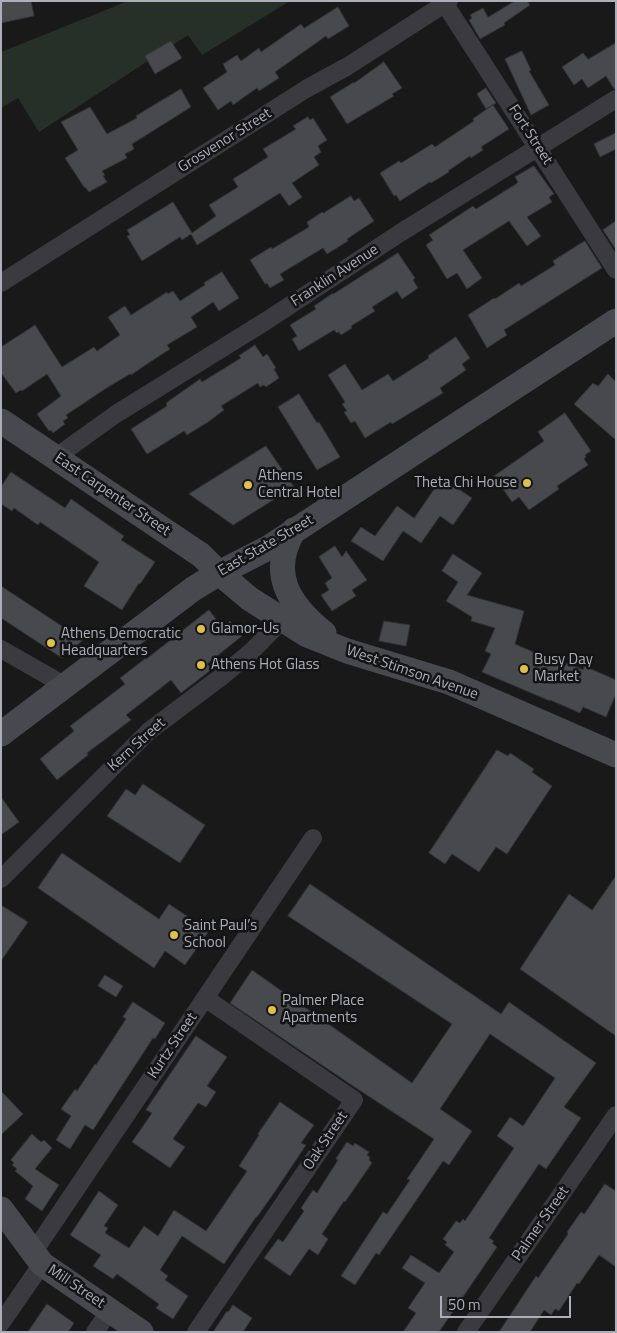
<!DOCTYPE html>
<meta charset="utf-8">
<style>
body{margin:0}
#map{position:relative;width:617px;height:1333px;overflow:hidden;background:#19191a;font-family:"Titillium Web",sans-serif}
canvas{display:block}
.frame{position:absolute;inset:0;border:2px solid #acafb9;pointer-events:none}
.scale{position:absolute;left:440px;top:1296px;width:131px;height:22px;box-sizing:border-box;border:2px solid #acafb9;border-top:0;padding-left:6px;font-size:15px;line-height:18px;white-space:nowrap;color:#acafb9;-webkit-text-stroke:4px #141415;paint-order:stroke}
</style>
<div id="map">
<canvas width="617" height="1333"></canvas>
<div class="frame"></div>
<div class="scale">50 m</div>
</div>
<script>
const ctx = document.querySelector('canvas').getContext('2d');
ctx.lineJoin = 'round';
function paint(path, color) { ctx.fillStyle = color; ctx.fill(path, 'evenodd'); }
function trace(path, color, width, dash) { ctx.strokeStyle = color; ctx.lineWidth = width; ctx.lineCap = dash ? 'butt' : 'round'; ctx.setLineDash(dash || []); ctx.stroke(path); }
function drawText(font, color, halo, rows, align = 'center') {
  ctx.font = font + ' "Titillium Web",sans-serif'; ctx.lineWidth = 5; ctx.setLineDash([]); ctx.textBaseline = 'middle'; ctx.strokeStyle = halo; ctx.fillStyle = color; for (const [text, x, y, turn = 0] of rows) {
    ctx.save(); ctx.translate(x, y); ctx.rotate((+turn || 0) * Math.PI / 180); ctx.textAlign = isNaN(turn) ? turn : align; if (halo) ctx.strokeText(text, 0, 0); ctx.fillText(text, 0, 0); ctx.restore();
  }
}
const green = new Path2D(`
 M128 1H290L202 55 188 35 39 132 18 98 1 108V52Z`);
const building = new Path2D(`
 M1 1H31L34 16 1 23Z
 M515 1H527L530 5 504 23 505 25 480 39 469 20 472 18 470 15 483 8 488 17Z
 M338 7 349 26 328 39 326 36 275 72 279 78 259 91 257 88 233 105 231 101 218 110 203 88 227 72 223 64 237 55 241 61 259 48 261 52 301 24 304 28Z
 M171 41 182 58 155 74 145 56Z
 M616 43V88L614 89 606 76 588 88 582 79 574 85 562 67 583 53 588 59Z
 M522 51 531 70 529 71 549 105 531 115 505 59Z
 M384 62 402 88 392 94 394 96 347 124 330 97 354 82V83Z
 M486 88 496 103 486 109 477 94Z
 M181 89 191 107 132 144 134 149 125 154 127 158 102 171 105 175 103 176 107 182 89 192 85 187H84L65 158 78 150 61 122 90 107 107 134 137 118 136 116Z
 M493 105 509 129 481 147 483 150 471 158 470 156 448 171 449 172 431 183 430 182 400 201 396 195 394 196 380 173 399 161 401 163 432 144 435 147 474 121 473 119Z
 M308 117 310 120 313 118 327 140 318 146 321 152 314 157 319 165 292 183 302 197 289 206 280 193 197 245 191 234 182 240 180 237 142 261 127 236 130 235 127 230 173 202 192 233 216 216 209 205 238 187 233 179 268 157 263 149 296 129 293 126Z
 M616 133V149L600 157 594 144Z
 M534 166 554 194 549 197 552 202 527 217 541 236 527 246 509 221 463 250 482 278 467 289 457 273 447 279 426 245 433 240 429 235 473 206 476 209 516 184 518 182 515 177Z
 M351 196 354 201 359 198 374 221 347 239 348 241 327 254 323 248 280 274 284 280 270 288 267 283 265 284 250 260 271 247 272 249 309 227 307 222 322 212 323 213Z
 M616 221V250L603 230Z
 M585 241 602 268 504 330 507 335 487 348 468 315 494 298 495 299 519 283 521 286 555 265 553 261Z
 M398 253 415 278 413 280 418 288 402 299 397 291 372 307 375 311 351 326 352 328 341 335 339 332 337 333 334 330 299 351 292 339 297 336 290 325 316 309 314 306 333 293V294Z
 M222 272 239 298 219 311 213 302 191 317 197 327 167 345 170 349 147 364 131 375 130 374 105 389 66 415 68 418 63 421 65 424 53 433 51 430 49 431 37 414 61 396 47 374 22 391 21 390 16 393 1 373V347L35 325 62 367 94 347 97 351 120 335 108 317 125 306 131 315 167 292 168 294 173 291 180 301 205 285 204 283Z
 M456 337 470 358 462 364 466 370 440 388 443 393 392 424 391 422 365 438 355 421 351 423 344 412 347 411 342 404 345 402 328 375 345 364 362 390 388 374 393 381 429 358 428 356Z
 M255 345 263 357 267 354 276 368 274 369 279 378 266 387 264 385 260 387 258 383 221 406 224 410 208 422 187 435 184 431 147 454 131 429 167 406 166 403 200 379 202 382 241 358 239 356Z
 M608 374 616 382V440L574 404 593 383 598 386Z
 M299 394 317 423 319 422 340 457 317 470 278 407Z
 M565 413 591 451 585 455 586 457 584 459 588 465 557 486 559 489 529 510 519 497 512 502 494 476 544 441 538 432Z
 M266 446 294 487 233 525 189 494Z
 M11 472 65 508 71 499 124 536 121 540 155 562 140 584 139 583 122 610 84 586 99 562 40 522 38 525 14 508 12 511 1 504V487Z
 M442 478 472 498 453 525 440 516 421 543 403 531 383 561 351 541 361 527 375 536 397 506 414 518Z
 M335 546 342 557 346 551 367 580 352 590 356 596 332 611 321 595 329 590 325 583 332 578 319 557Z
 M453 554 482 573 467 595 524 611 515 644 565 666 567 663 583 670 584 666 616 680V694L606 717 583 707 580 713 550 700V701L482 672 491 654 485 651 495 628 471 621 472 617 446 601 458 582 442 571Z
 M1 586 83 640 62 658 1 618Z
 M209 610 223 628 230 621 242 636 207 664 212 669 181 693 171 680 126 715 131 720 87 753 88 755 57 780 40 759 74 731 70 726 125 684 120 678 146 658V659Z
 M384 621 410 625 406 646 379 641Z
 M497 750 508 756 510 753 534 769 532 772 552 786 507 854 496 847 479 872 452 854 445 864 429 853Z
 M143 784 205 825 180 863 107 816 126 789 135 795Z
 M1 797 19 822 1 835Z
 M62 853 159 919 169 904 209 931 185 965 165 951 154 968 38 888Z
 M616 876V1036L520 969 569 894 592 910Z
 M310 884 501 1014 509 1002 596 1063 564 1107 581 1118 546 1169 539 1164 489 1238 494 1241 492 1243 497 1247 439 1332H403L416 1313 408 1308 425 1283 402 1268 411 1255 439 1273 454 1252 445 1245 447 1242 443 1239 456 1221 460 1223 463 1219 465 1221 514 1148 497 1136 510 1117 523 1126 555 1078 490 1034 440 1109 472 1131 449 1165 443 1161 379 1255 376 1253 355 1285 341 1276 383 1212 387 1214 410 1180 407 1179 434 1139 353 1086 230 1003 252 970 412 1083 452 1024 288 916Z
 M1 905 28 922 1 961Z
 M105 975 123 986 116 997 98 986Z
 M133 1002 165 1023 155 1039 153 1038 93 1130 85 1125 70 1149 56 1140 71 1116 61 1109 75 1089 77 1091 95 1064 96 1065 126 1019 123 1017Z
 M196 1036 227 1057 207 1086 216 1092 206 1107 198 1103 173 1139 185 1147 170 1168 132 1142 152 1113 146 1110Z
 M1 1091 23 1114 1 1135Z
 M280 1102 314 1125 301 1143 306 1145 276 1190 257 1217H256L224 1264 182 1236 160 1270 168 1276 165 1280 188 1296 173 1319 156 1308 159 1304 117 1274 113 1279 93 1266 101 1255 70 1235 99 1191 118 1205 104 1226 108 1228 105 1233 129 1248 144 1226 158 1236 174 1210 206 1231 247 1171 239 1166 259 1135 258 1134Z
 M32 1134 41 1142 44 1140 52 1148 35 1169 59 1185 42 1211 25 1199 33 1186 15 1171 17 1169 12 1165 14 1163 11 1160Z
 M347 1142 353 1146 355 1143 369 1152 367 1155 370 1157 369 1160 372 1163 345 1202 344 1201 322 1234 328 1239 318 1255 309 1249 290 1276 264 1258 278 1239 283 1242 304 1211 301 1208 313 1190 317 1193 338 1160 336 1159Z
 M605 1184 616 1191V1267L599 1255 579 1284 577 1283 559 1311 555 1309 551 1315 544 1310 530 1332H499L536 1276 538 1278 568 1234 567 1232 581 1212 584 1214Z
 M47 1304 74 1323 68 1332H28Z
 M233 1305 252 1318 243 1332H213L227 1311 228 1312Z`);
const street = new Path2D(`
 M443 1 616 270
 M1 283 174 173 306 89 348 66 449 1
 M56 457 116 414 266 321 400 233 616 99
 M1 649 64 685
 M1 879 149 731 221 677 252 651 282 620
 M33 1253 313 838
 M1 1323 42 1264
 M95 1332 110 1310
 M196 1332 354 1100 205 998
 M466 1332 616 1115`);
const secondary = new Path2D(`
 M1 421 201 555 219 573 250 599 307 635 347 651 449 682 616 755
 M294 530C268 573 289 605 324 633
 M1 734 193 589 219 573 268 548 616 321
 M1 1209 42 1264 141 1332`);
const markers = [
 [527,483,5,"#dec04d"],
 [248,485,5,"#dec04d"],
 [201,629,5,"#dec04d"],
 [51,643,5,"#dec04d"],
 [201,665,5,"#dec04d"],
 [524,669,5,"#dec04d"],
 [174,935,5,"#dec04d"],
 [272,1010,5,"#dec04d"]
];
const streetNames = [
 ["Fort Street",530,135,57],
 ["Grosvenor Street",225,141,-32],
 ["Franklin Avenue",335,276,-33],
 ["East Carpenter Street",112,495,34],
 ["East State Street",266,546,-30],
 ["West Stimson Avenue",412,673,19],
 ["Kern Street",137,745,-42],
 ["Kurtz Street",173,1046,-56],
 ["Oak Street",326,1141,-56],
 ["Palmer Street",541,1224,-55],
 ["Mill Street",76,1287,34]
];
const poiNames = [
 ["Athens",258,476],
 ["Central Hotel",258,493],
 ["Theta Chi House",517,483,"right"],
 ["Glamor-Us",211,629],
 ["Athens Democratic",61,634],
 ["Headquarters",61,651],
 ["Busy Day",534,660],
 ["Market",534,677],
 ["Athens Hot Glass",211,665],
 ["Saint Paul’s",184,926],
 ["School",184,943],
 ["Palmer Place",282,1001],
 ["Apartments",282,1018]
];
paint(green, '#272f29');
paint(building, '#48494d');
trace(building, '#333336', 1);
trace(street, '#3a3a3f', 18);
trace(secondary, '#48494f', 25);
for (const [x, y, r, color] of markers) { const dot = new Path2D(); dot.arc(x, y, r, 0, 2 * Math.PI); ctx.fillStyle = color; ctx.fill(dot); trace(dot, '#141415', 2); }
drawText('15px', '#acafb9', '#141415', streetNames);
drawText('15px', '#acafb9', '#141415', poiNames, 'left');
</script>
